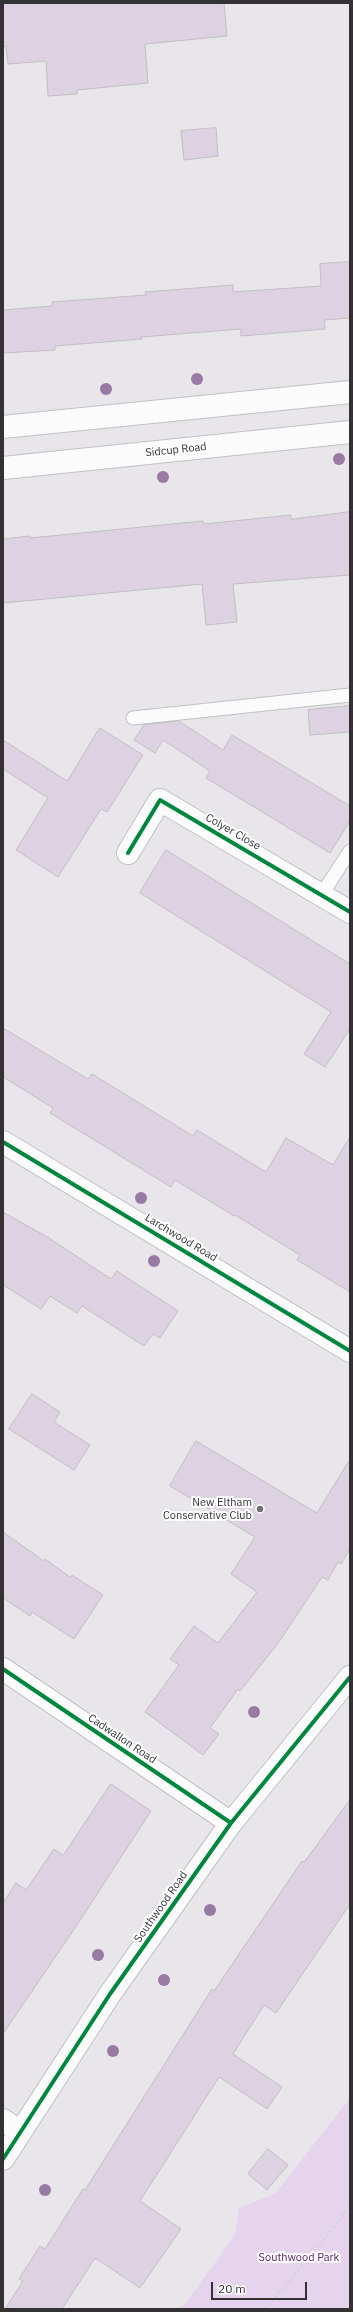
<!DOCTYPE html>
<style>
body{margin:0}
#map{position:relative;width:353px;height:2312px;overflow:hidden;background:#e9e6eb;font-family:"IBM Plex Sans",sans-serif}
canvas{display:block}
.frame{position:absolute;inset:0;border:4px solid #333134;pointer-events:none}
.scale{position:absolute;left:211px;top:2282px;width:96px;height:18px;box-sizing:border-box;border:2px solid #333134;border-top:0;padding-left:5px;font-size:12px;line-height:14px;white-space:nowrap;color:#333134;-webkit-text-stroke:3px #fff;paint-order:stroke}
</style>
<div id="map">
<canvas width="353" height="2312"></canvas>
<div class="frame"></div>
<div class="scale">20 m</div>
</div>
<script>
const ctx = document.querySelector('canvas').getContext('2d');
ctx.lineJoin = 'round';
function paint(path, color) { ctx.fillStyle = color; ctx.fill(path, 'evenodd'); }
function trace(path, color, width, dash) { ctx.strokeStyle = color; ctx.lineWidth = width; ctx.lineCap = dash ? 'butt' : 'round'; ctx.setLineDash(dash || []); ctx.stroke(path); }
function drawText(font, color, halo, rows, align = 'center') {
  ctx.font = font + ' "IBM Plex Sans",sans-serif'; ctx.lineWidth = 4; ctx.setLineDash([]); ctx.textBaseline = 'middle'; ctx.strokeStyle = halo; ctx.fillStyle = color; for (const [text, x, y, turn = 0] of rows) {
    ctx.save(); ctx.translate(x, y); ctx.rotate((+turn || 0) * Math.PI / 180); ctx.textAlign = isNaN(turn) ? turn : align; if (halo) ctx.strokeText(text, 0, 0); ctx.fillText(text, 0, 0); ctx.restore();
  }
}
const green = new Path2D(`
 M350 2098V2309H176L186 2303 235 2235 239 2208 275 2194Z`);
const building = new Path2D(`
 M3 3H224L227 36 145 44 148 83 77 90V94L48 96 46 61 8 64 6 46 3 47Z
 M216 128 218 156 184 160 181 131Z
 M350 262V318L324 320 325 329 241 336V329L141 337 142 339 55 346V350L3 353V310L52 306V302L146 295 145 292 233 285V292L321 286 320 264Z
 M350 512V575L233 584 237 622 206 625 202 584 3 603V539L30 536V538L203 521 204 524 291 515V519Z
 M350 706V732L310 735 308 710Z
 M179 721 223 750 232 735 350 806V821L330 853 206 778 210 771 163 740 155 753 134 740 144 725Z
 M100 728 143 755 107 812 101 809 58 877 16 850 48 798 3 769V740L67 781Z
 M166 850 350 964V1029L325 1067 304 1054 331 1012 140 893Z
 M3 1028 88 1079 92 1074 193 1136 197 1130 266 1172 286 1138 333 1165 350 1137V1292L297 1260 300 1255 235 1215 234 1216 175 1180 171 1187 50 1113 53 1108 3 1077Z
 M3 1212 49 1238 111 1279 117 1271 178 1311 160 1338 153 1334 144 1346 82 1306 77 1313 50 1296 41 1309 3 1285Z
 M32 1394 60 1412 54 1422 90 1445 74 1470 9 1429Z
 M196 1441 317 1513 350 1459V1549L341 1564 338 1562 328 1580 322 1577 279 1642 240 1691 238 1689 210 1728 219 1734 203 1755 145 1712 179 1665 170 1659 194 1626 218 1643 257 1592 231 1574 255 1537 170 1486Z
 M3 1532 44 1561 45 1559 70 1577 72 1575 103 1595 74 1639 32 1612 30 1616 3 1598Z
 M111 1784 151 1811 77 1925 3 2034V1903L16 1883 26 1890 54 1849 63 1855Z
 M350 1800V1904L276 2013 264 2005 233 2054 282 2087 267 2109 219 2077 140 2201 181 2229 140 2288 95 2258 62 2309H5L23 2281 19 2279 40 2246 45 2249 83 2189 85 2190 212 1989 214 1991 302 1861 304 1862Z
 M268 2149 288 2165 267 2190 248 2174Z`);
const path = new Path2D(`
 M266 2309 350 2207`);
const service = new Path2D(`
 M133 718 350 695
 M322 894 350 851`);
const minor = new Path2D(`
 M128 853 160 800 350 912
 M3 1142 350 1351
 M3 1669 231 1823
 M3 2120 20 2132`);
const tertiary = new Path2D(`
 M3 2159 110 1994 231 1823 350 1677`);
const trunk = new Path2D(`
 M3 427 350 392
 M3 468 350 432`);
const cycleway = new Path2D(`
 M128 853 160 800 350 912
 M3 1142 350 1351
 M3 1669 231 1823
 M3 2159 110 1994 231 1823 350 1677`);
const trees = [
 [197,379],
 [106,389],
 [339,459],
 [163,477],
 [141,1198],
 [154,1261],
 [254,1712],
 [210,1910],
 [98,1955],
 [164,1980],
 [113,2051],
 [45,2190]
];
const markers = [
 [260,1509,4,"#737074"]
];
const streetNames = [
 ["Sidcup Road",176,450,-6],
 ["Colyer Close",233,832,30],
 ["Larchwood Road",181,1238,31],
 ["Cadwallon Road",122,1739,34],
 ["Southwood Road",161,1907,-55]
];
const poiNames = [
 ["New Eltham",252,1503],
 ["Conservative Club",252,1516]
];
const parkNames = [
 ["Southwood Park",299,2258]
];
paint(green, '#e6d3ee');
paint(building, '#dcd2e1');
trace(building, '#c0bec2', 1);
trace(service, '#c2c0c3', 15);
trace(minor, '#c2c0c3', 24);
trace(tertiary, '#c2c0c3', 24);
trace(trunk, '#c2c0c3', 24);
trace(path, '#d4d3d4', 2.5, [2, 3]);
trace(service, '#fcfbfc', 13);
trace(minor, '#fcfbfc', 22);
trace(tertiary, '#fcfbfc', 22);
trace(trunk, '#fcfbfc', 22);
trace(cycleway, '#00873e', 4);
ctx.fillStyle = '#997aa5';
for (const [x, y] of trees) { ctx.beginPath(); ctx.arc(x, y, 6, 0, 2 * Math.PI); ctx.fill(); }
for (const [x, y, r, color] of markers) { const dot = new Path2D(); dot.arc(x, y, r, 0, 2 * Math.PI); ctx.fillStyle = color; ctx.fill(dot); trace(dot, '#fff', 1.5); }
drawText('11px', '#333134', '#fff', streetNames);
drawText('11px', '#333134', '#fff', poiNames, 'right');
drawText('11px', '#58216c', '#fff', parkNames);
</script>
